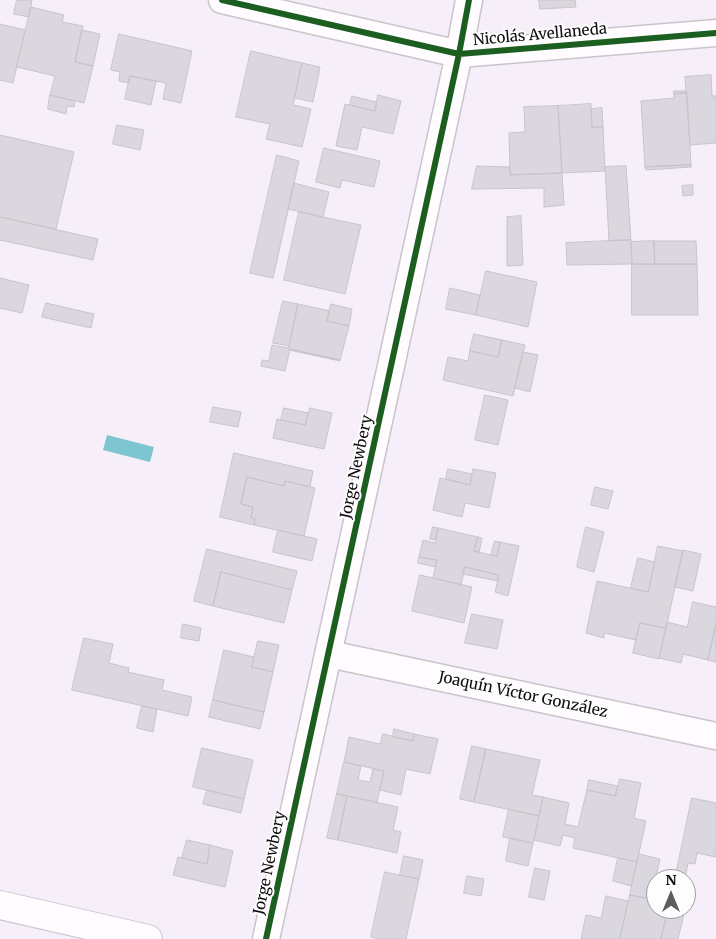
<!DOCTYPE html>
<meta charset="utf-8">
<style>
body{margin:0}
#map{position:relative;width:716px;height:939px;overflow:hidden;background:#f6eef8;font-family:Merriweather,serif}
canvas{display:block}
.north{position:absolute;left:646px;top:869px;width:50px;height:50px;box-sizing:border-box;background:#fdfdfd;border:1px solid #9e9c9e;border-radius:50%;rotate:0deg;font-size:14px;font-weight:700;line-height:20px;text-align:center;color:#0f0b10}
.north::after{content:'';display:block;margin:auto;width:18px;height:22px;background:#605a61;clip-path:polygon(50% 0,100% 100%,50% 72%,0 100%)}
</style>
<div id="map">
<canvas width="716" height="939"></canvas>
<div class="north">N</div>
</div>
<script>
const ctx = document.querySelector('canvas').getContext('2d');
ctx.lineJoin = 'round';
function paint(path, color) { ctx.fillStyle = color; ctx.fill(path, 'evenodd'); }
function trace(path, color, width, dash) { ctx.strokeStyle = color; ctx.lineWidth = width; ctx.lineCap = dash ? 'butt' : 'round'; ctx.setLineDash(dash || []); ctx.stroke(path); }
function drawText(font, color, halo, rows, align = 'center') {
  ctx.font = font + ' Merriweather,serif'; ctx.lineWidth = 4; ctx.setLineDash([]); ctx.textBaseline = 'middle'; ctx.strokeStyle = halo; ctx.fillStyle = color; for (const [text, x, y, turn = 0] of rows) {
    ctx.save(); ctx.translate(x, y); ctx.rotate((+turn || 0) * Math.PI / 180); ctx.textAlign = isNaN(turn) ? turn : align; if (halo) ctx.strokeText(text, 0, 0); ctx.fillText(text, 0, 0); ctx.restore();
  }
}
const water = new Path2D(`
 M107 435 154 447 150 462 103 450Z`);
const building = new Path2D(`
 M17 0H32L29 17 14 14Z
 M539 0H575L576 7 540 9Z
 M31 7 64 15 62 22 83 26 75 62 93 66 84 103 50 95 55 76 17 67Z
 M0 24 25 30 13 83 0 80Z
 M82 30 100 34 93 66 75 62Z
 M119 34 192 51 181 103 163 99 166 83 130 76 129 83 119 81 120 72 111 70Z
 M251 51 302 63 293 105 311 109 302 147 266 139 270 124 236 117Z
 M302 63 320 67 313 102 295 98Z
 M711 75 712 96H716V143L690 145 685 77Z
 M130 76 156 81 151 105 125 99Z
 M674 91H686L687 93 674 94Z
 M687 93 691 165 645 167 641 101 674 98V94Z
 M50 95 75 101 74 107 67 106 66 114 48 109Z
 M378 95 401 101 393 134 362 127 357 150 336 146 345 104 375 111Z
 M352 96 376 102 375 111 350 105Z
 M591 104 592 127H603L605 171 562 173 558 106Z
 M558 106 562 173 510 175 509 133 525 132 524 107Z
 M602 108 603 127H592L591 109Z
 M117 125 144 130 140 150 113 144Z
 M0 135 74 152 56 229 0 217Z
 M324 148 380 161 374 187 342 180 340 188 316 182Z
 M277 155 299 161 273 278 250 273Z
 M691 165 692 167 646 170 645 167Z
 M477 166 510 167V175L562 173 564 205 544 207V188L472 189Z
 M626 166 631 240 609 241 605 167Z
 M294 183 329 192 323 217 288 209Z
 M693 185V195L683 196 682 186Z
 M299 212 361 225 345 294 284 280Z
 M521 216 523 265 507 266V217Z
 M0 217 98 239 93 260 0 240Z
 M631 240 632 264 567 265 566 243Z
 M654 241 655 264H632L631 242Z
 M654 241H696L697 264H655Z
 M632 264H697L698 315H632Z
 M486 271 537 282 528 327 476 315Z
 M0 278 29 285 22 313 0 308Z
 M450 288 480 295 476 315 446 309Z
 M283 301 298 304 289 346 273 343Z
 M46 303 94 314 91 328 42 317Z
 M298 304 330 311 327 321 349 326 340 360 290 349 285 371 261 366 262 360 269 361 272 345 288 348Z
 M331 304 352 309 349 326 327 321Z
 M474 334 502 340 498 357 470 351Z
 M502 340 525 345 513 396 443 380 448 357 468 361 470 351 498 357Z
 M290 349 340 360V361L289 350Z
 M523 352 538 355 530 392 515 388Z
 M485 395 508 400 498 445 475 440Z
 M213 407 241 412 238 427 210 422Z
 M284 408 308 413 305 425 281 420Z
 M310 408 332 413 324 449 273 438 277 419 305 425Z
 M234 453 313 471 310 487 285 481 284 486 247 477 241 504 253 507 251 518 255 519 254 525 220 517Z
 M448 469 472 474 470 485 446 479Z
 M473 469 496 473 489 508 465 503 462 517 433 510 440 478 470 485Z
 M247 477 284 486 285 481 315 488 304 536 254 525 255 519 251 518 253 507 241 504Z
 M595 487 613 491 608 509 591 505Z
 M433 527 438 528 435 540 430 539Z
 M586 527 604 532 594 572 577 567Z
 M438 528 478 537 474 551 491 555 497 556 500 542 519 546 508 596 495 592 499 575 465 567 461 585 433 578 437 560 419 557 423 540 435 543Z
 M278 530 317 539 312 561 273 552Z
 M478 537 482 538 479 553 474 551Z
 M495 541 500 542 497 556 491 555Z
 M658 546 683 551 666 628 640 623 636 640 604 633V638L586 633 597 581 648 592Z
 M207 549 297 571 292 590 221 572 213 606 194 601Z
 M683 550 701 554 693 591 675 587Z
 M419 557 437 560 435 567 418 563Z
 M638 558 655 562 648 592 631 588Z
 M465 567 499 575 498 581 463 574Z
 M221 572 292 590 284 623 213 606Z
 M420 575 472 587 464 623 412 611Z
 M693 602 716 607V624L708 660 683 654 681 663 659 658 667 622 687 627Z
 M472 614 503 620 497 649 465 643Z
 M640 623 666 628 659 659 633 653Z
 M183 624 201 628 199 641 181 638Z
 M716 624V662L708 660Z
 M84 638 113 644 109 663 129 668 128 672 164 680 162 690 192 697 188 716 72 690Z
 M258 641 279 645 273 672 252 667Z
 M224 650 254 657 252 667 273 672 264 712 213 700Z
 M213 700 264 712 260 729 209 717Z
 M142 706 157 709 153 732 137 728Z
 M394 729 414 734 413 741 393 737Z
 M383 734 413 741 414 734 438 739 430 774 406 769 401 795 380 790 384 771 344 762 349 737 380 744Z
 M472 746 486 749 474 802 460 799Z
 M202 748 253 760 244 799 193 787Z
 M486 749 540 760 532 795 543 797 539 816 474 802Z
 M344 762 361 766 358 780 370 782 373 769 384 771 377 802 337 794Z
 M620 779 641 783 634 818 646 821 637 862 573 848 575 838 563 835 560 846 534 840 543 797 569 803 565 824 578 827 587 790 615 796Z
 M589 780 618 786 615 796 587 790Z
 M207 790 244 799 241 813 203 804Z
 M337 794 347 796 338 840 327 838Z
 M347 796 398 807 393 830 401 832 397 853 338 840Z
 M692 798 716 803V857L697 853 695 864 688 863 685 879H675Z
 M509 809 539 816 533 843 503 837Z
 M510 838 533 843 528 866 506 861Z
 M187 840 210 845 207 864 182 858Z
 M210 845 233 851 225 887 173 875 178 857 207 864Z
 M639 854 660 859 654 885 656 886V900L630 895Z
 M404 856 423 860 419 879 400 875Z
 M618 858 637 862 631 886 613 881Z
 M535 868 550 871 544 900 529 897Z
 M385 872 419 879 406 939H381L371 937Z
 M467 876 484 879 481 896 464 893Z
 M630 895 656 900V909H668L661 939H620Z
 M606 896 628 901 620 939H581L586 915 601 918Z
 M668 911 684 914 678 939H661Z`);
const minor = new Path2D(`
 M222 0 459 54 716 33
 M329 654 716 736
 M266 939 459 54 469 0`);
const secondary = new Path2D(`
 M0 905 148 939`);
const cycleway = new Path2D(`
 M222 0 459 54 716 33
 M266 939 459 54 469 0`);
const streetNames = [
 ["Nicolás Avellaneda",540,35,-5],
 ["Jorge Newbery",357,467,-78],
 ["Joaquín Víctor González",523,695,12],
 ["Jorge Newbery",270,863,-78]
];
paint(water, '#7dc6d0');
paint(building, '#dbd7df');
trace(building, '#c8c4cb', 1);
trace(minor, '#cac4cb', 29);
trace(secondary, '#cac4cb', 30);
trace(minor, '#fefcfe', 26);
trace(secondary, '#fefcfe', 28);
trace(cycleway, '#1b5e20', 6);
drawText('15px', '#0f0b10', '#fdfdfd', streetNames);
</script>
